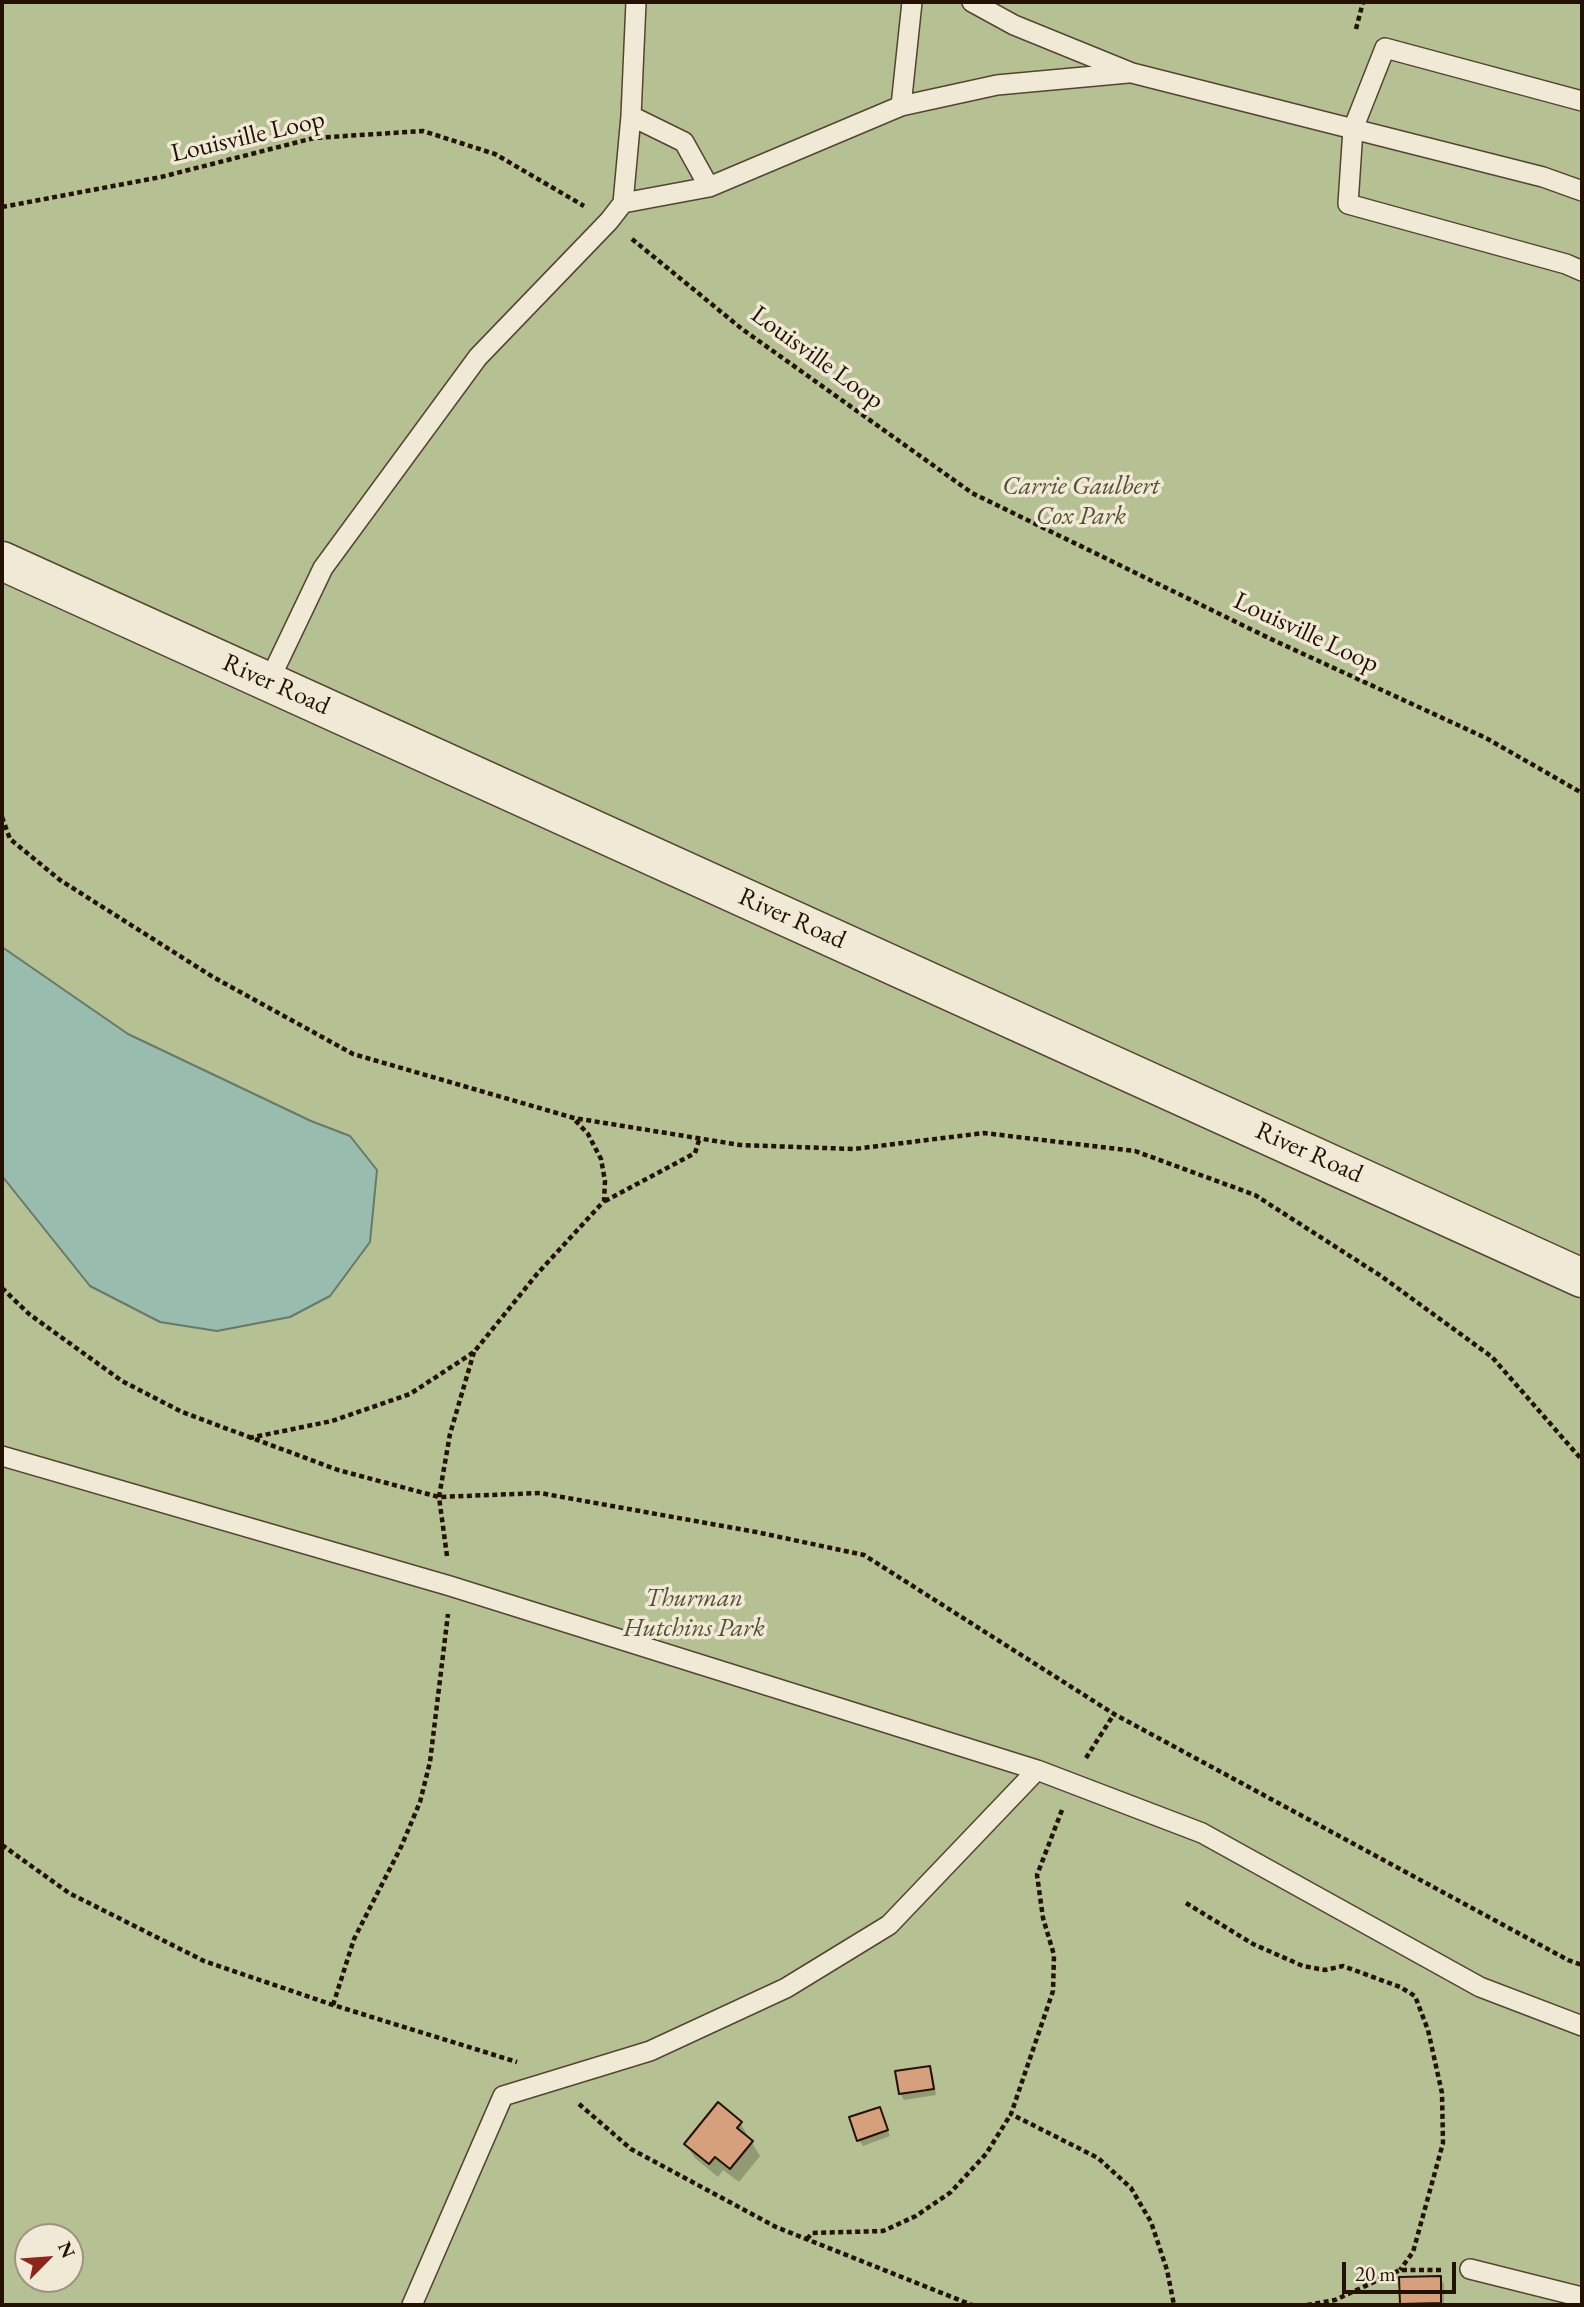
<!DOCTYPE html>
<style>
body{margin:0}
#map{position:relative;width:1584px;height:2307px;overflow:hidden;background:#e8ddbf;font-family:"EB Garamond",serif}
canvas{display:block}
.frame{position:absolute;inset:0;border:4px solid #231101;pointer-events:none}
.north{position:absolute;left:14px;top:2223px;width:70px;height:70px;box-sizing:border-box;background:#f0e9d5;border:2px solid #9e9380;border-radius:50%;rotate:65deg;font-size:19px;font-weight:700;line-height:28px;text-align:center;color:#231101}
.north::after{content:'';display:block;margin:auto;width:24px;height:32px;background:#8f2418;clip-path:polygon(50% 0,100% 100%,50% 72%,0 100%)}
.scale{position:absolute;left:1342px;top:2262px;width:114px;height:32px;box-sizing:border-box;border:4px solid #231101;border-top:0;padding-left:9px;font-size:21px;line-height:24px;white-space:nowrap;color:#231101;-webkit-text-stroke:5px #f0e9d5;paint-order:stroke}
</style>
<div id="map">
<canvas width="1584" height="2307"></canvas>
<div class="frame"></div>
<div class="north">N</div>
<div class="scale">20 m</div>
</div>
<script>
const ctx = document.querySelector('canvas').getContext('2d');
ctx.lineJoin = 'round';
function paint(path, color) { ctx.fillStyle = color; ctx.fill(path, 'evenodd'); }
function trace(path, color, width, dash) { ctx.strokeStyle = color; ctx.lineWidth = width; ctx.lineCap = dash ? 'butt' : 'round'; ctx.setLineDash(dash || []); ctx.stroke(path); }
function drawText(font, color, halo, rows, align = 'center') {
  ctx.font = font + ' "EB Garamond",serif'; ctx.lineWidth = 7; ctx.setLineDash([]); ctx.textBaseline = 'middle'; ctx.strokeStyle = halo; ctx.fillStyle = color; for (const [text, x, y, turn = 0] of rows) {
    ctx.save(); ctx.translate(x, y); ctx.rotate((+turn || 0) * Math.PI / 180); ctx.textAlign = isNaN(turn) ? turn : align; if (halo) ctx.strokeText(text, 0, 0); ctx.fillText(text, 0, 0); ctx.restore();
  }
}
const green = new Path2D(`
 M2 2H1582V2305H2ZM28 2237H70V2279H28Z`);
const water = new Path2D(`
 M2 947 128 1034 311 1121 350 1136 377 1170 370 1242 330 1296 290 1317 217 1331 160 1322 90 1286 2 1176Z`);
const shadow = new Path2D(`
 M930 2068 933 2075 936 2095 904 2100 900 2093Z
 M879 2109 890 2136 863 2146 859 2140Z
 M740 2123 760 2156 739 2182 723 2170 718 2177 695 2158 686 2144Z
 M1440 2278 1444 2284V2305H1403L1402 2303Z`);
const building = new Path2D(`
 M930 2066 934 2089 899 2094 895 2071Z
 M718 2102 742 2122 737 2128 753 2141 730 2169 715 2157 709 2164 684 2144Z
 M880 2107 888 2130 857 2141 849 2117Z
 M1441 2276V2303L1400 2304 1399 2277Z`);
const path = new Path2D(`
 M1356 29 1363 2
 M2 207 161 177 314 138 423 131 495 154 584 206
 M632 239 742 329 972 493 1273 640 1486 738 1582 793
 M2 817 10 839 60 880 213 977 353 1054 574 1118 740 1145 854 1149 984 1133 1135 1151 1255 1195 1381 1276 1492 1357 1582 1460
 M605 1201 695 1153 700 1137
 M2 1288 29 1314 122 1381 182 1412 338 1470 439 1497 540 1493 756 1532 864 1555 1114 1714 1568 1960 1582 1965
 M249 1438 332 1421 410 1394 474 1352 537 1274 604 1201 605 1181 601 1159 588 1134 574 1119
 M447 1556 439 1497 450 1434 474 1352
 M1086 1758 1114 1714
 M1062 1810 1037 1875 1043 1918 1054 1955 1053 1991 1011 2114 1098 2158 1131 2188 1151 2222 1167 2270 1174 2305
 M2 1845 69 1893 204 1961 333 2005 517 2062
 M1186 1903 1253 1944 1303 1966 1325 1970 1343 1966 1400 1987 1415 1996 1428 2030 1442 2093 1443 2143 1413 2252 1400 2270
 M333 2005 354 1939 401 1847 420 1802 430 1762 448 1614
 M579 2104 631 2149 776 2227 972 2305
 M807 2239 812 2233 883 2231 916 2216 951 2192 986 2154 1011 2114
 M1307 2305 1335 2300 1400 2270H1443`);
const service = new Path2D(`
 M972 2 1014 25 1132 73 1543 177 1582 191
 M1582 101 1385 48 1353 129 1348 204 1566 264 1582 271
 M901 106 997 85 1128 73
 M631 116 684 142 709 187
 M623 203 709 187 901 106 912 2
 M269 681 323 568 478 357 609 221 623 203 631 116 636 2
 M2 1456 450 1586 1037 1770 1202 1833 1480 1987 1582 2026
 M1470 2269 1582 2297
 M412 2305 503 2096 650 2051 786 1988 889 1925 1037 1770`);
const tertiary = new Path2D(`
 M2 561 1582 1278`);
const streetNames = [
 ["Louisville Loop",248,137,-13],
 ["Louisville Loop",817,358,36],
 ["Louisville Loop",1306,633,25],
 ["River Road",276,685,24],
 ["River Road",792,919,24],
 ["River Road",1309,1153,24]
];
const parkNames = [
 ["Carrie Gaulbert",1081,487],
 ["Cox Park",1081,517],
 ["Thurman",694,1599],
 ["Hutchins Park",694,1629]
];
paint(green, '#b5c192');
paint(water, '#98bcae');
trace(water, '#697869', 2);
paint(shadow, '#0003');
paint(building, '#d5a07b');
trace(building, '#231101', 2);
trace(service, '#544430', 22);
trace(tertiary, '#544430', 41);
trace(path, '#231101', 4.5, [5, 3.5]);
trace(service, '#f0e9d5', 19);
trace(tertiary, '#f0e9d5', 38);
drawText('26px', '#231101', '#f0e9d5', streetNames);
drawText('italic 26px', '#564f34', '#f0e9d5', parkNames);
</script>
